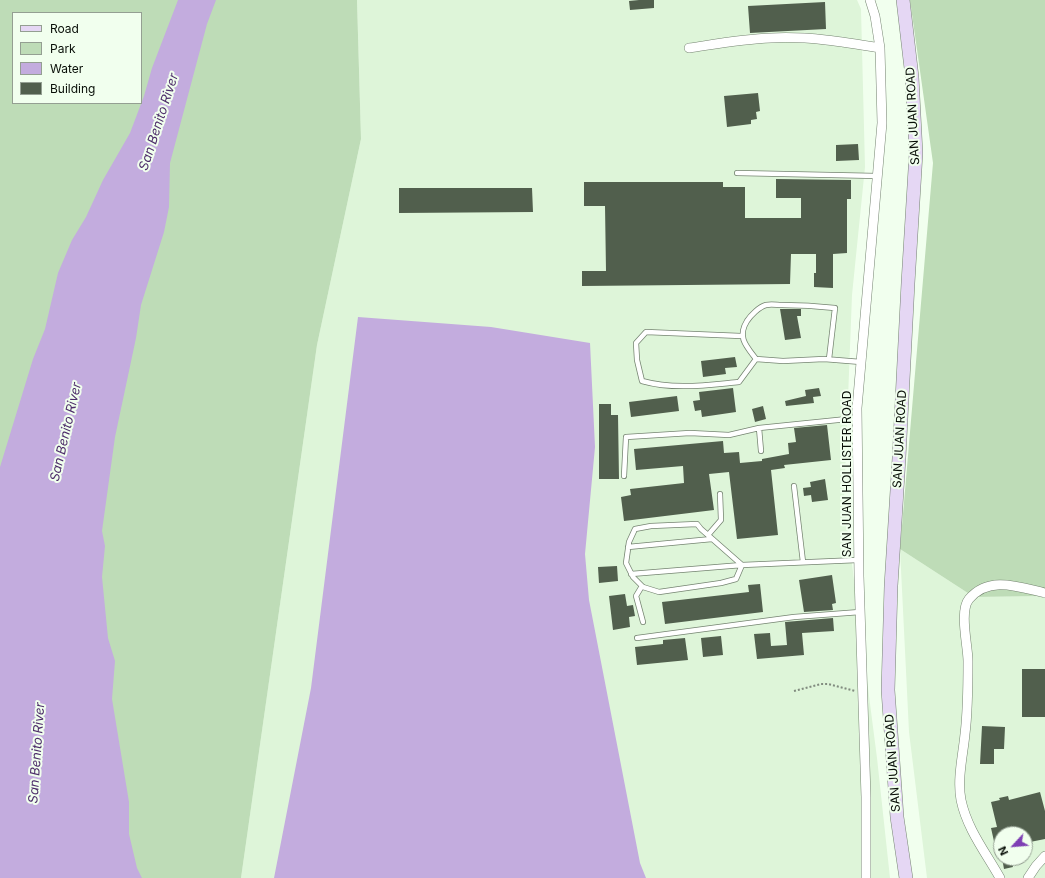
<!DOCTYPE html>
<style>
body{margin:0}
#map{position:relative;width:1045px;height:878px;overflow:hidden;background:#f1ffee;font-family:Inter,sans-serif}
canvas{display:block}
.legend{position:absolute;left:12px;top:12px;width:130px;height:92px;box-sizing:border-box;background:#f1ffee;border:1px solid #949f92;margin:0;padding:5px 7px;list-style:none;font-size:12px;color:#090f08}
.legend li{display:flex;align-items:center;gap:8px;height:20px}
.legend b{width:20px;border:1px solid #949f92}
.north{position:absolute;left:993px;top:826px;width:40px;height:40px;box-sizing:border-box;background:#f1ffee;border:1px solid #949f92;border-radius:50%;rotate:244deg;font-size:11px;font-weight:700;line-height:16px;text-align:center;color:#090f08}
.north::after{content:'';display:block;margin:auto;width:14px;height:18px;background:#7e3fb4;clip-path:polygon(50% 0,100% 100%,50% 72%,0 100%)}
</style>
<div id="map">
<canvas width="1045" height="878"></canvas>
<ul class="legend">
<li><b style="height:5px;background:#e5d7f4"></b>Road</li>
<li><b style="height:11px;background:#bedcb7"></b>Park</li>
<li><b style="height:11px;background:#c3acde"></b>Water</li>
<li><b style="height:11px;background:#515f4d"></b>Building</li>
</ul>
<div class="north">N</div>
</div>
<script>
const ctx = document.querySelector('canvas').getContext('2d');
ctx.lineJoin = 'round';
function paint(path, color) { ctx.fillStyle = color; ctx.fill(path, 'evenodd'); }
function trace(path, color, width, dash) { ctx.strokeStyle = color; ctx.lineWidth = width; ctx.lineCap = dash ? 'butt' : 'round'; ctx.setLineDash(dash || []); ctx.stroke(path); }
function drawText(font, color, halo, rows, align = 'center') {
  ctx.font = font + ' Inter,sans-serif'; ctx.lineWidth = 4; ctx.setLineDash([]); ctx.textBaseline = 'middle'; ctx.strokeStyle = halo; ctx.fillStyle = color; for (const [text, x, y, turn = 0] of rows) {
    ctx.save(); ctx.translate(x, y); ctx.rotate((+turn || 0) * Math.PI / 180); ctx.textAlign = isNaN(turn) ? turn : align; if (halo) ctx.strokeText(text, 0, 0); ctx.fillText(text, 0, 0); ctx.restore();
  }
}
const built = new Path2D(`
 M357 0H857L861 9 865 167 852 295 844 502 877 758 890 878H241L317 345 361 139Z
 M900 549 974 597 1045 596V878H927L909 732ZM1001 834H1025V858H1001Z`);
const green = new Path2D(`
 M0 0H357L361 139 317 345 241 878H0ZM13 13H141V103H13Z
 M910 0H1045V596L974 597 900 549 933 163Z`);
const water = new Path2D(`
 M178 0H216L207 24 170 163 169 207 164 232 141 305 136 338 115 437 102 531 105 546 102 577 108 638 115 661 112 699 129 802V834L137 868 142 878H0V467L33 359 45 329 58 273 72 240 86 217 103 180 130 133 144 96 152 68Z
 M358 317 491 327 590 343 595 447 585 554 589 600 640 863 646 878H274L311 688Z`);
const building = new Path2D(`
 M639 0H654V8L630 10 629 1Z
 M825 2 826 29 750 33 748 6Z
 M758 93 760 111 756 112 757 119 751 120V124L727 127 724 96Z
 M858 144 859 160 836 161V145Z
 M776 179 851 180V199H847V253L833 254V288L814 287V273H816V254H791L790 284 582 286V271H606L605 206H584V182H723V187H745V218H801V198H776Z
 M399 188H532L533 212 399 213Z
 M780 309H801V316H797L801 338 785 340Z
 M735 357 737 367 725 368 726 374 703 377 701 361Z
 M733 388 736 412 702 417 701 410 695 411 693 401 700 400 699 392Z
 M819 388 821 396 813 397 814 403 786 406 785 401 806 396 805 390Z
 M677 396 679 411 631 417 629 402Z
 M599 404H611V415H618L619 479H599Z
 M763 406 766 419 755 422 752 409Z
 M827 425 831 460 784 465 785 468 771 470 778 535 737 539 729 472 709 474 714 510 624 521 621 497 631 495 630 489 684 483 683 466 636 470 634 449 723 441 724 453 739 452 740 463 762 461V459L789 454 788 443 796 442 794 428Z
 M825 479 828 500 812 502 811 495 804 496 803 488 811 487 810 482Z
 M617 566 618 581 599 583 598 567Z
 M832 575 836 603 832 604 833 610 804 612 799 580Z
 M760 584 763 612 665 624 662 602 749 592 748 585Z
 M625 594 627 606 633 605 635 616 629 617 630 627 613 630 609 596Z
 M833 618 834 631 802 633 804 655 757 659 754 634 770 633 771 646 787 645 785 622Z
 M721 636 723 655 703 657 701 638Z
 M685 638 688 660 637 665 635 647 663 644V640Z
 M1022 669H1045V717H1022Z
 M982 726 1005 727 1004 749H994V764H980Z
 M1040 792 1045 811V839L1025 843V834H1001V858L998 859 991 828 997 827 991 802 1000 800 999 798 1008 796 1009 800Z
 M1002 858H1011L1013 867 1004 869Z`);
const path = new Path2D(`
 M794 691 821 684H828L855 691`);
const service = new Path2D(`
 M737 173 878 176
 M741 336 646 332 636 343 637 360 642 381C674 390 707 385 739 382L756 359
 M829 359 835 308C817 306 800 305 782 305 777 305 771 304 766 305 759 307 751 315 747 321 737 337 746 346 756 359L783 361 824 359C837 360 849 361 861 362
 M761 451 759 428 857 418
 M624 476 626 437 690 433 729 435 759 428
 M794 486 803 562
 M697 524 701 529 742 565 736 579 721 583 659 592 643 587 633 577 626 563 629 542 635 529 651 526Z
 M708 535 721 520 720 494
 M628 547 712 539
 M631 574 742 565 858 560
 M642 586 636 596 643 622
 M637 638 794 617 860 612`);
const minor = new Path2D(`
 M689 48C716 44 743 39 771 38 808 36 844 42 880 48
 M866 878V797L859 576 857 408 882 123 880 48 875 16 870 0
 M1000 878C986 853 967 829 961 800 957 779 963 755 965 734 968 710 968 685 968 661 968 646 959 611 969 599 989 575 1019 587 1045 593
 M1028 878 1036 866 1045 856`);
const secondary = new Path2D(`
 M903 0 912 77 916 153 908 283 899 458 891 586 888 690 897 817 906 878`);
const streetNames = [
 ["SAN JUAN ROAD",913,116,-93],
 ["SAN JUAN ROAD",900,439,-87],
 ["SAN JUAN HOLLISTER ROAD",847,474,-90],
 ["SAN JUAN ROAD",893,763,-94]
];
const waterNames = [
 ["San Benito River",159,122,-72],
 ["San Benito River",66,432,-77],
 ["San Benito River",37,753,-86]
];
paint(built, '#def5d9');
paint(green, '#bedcb7');
paint(water, '#c3acde');
paint(building, '#515f4d');
trace(service, '#758471', 6);
trace(minor, '#758471', 10);
trace(secondary, '#758471', 14);
trace(path, '#818b7f', 2, [2, 2]);
trace(service, '#fff', 4.5);
trace(minor, '#fff', 9);
trace(secondary, '#e5d7f4', 13);
drawText('12px', '#090f08', '#f1ffee', streetNames);
drawText('italic 13px', '#4d2d6a', '#f1ffee', waterNames);
</script>
